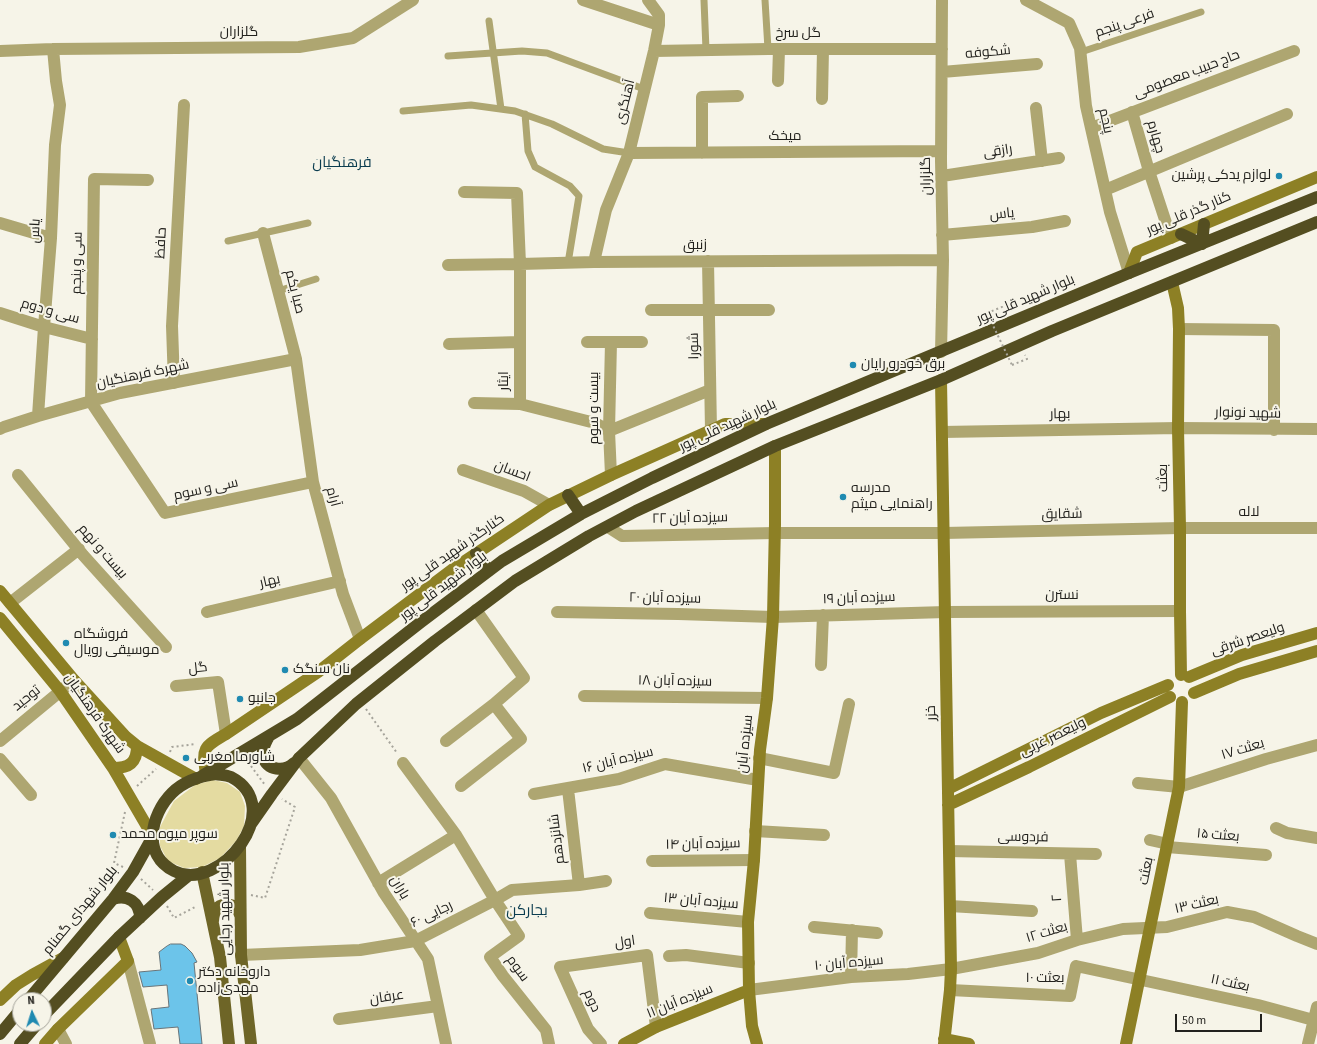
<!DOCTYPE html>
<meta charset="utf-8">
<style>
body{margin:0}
#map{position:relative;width:1317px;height:1044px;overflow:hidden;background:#f6f4e8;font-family:"Source Sans 3",sans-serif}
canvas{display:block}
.north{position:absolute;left:12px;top:992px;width:40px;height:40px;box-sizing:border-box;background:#f6f4e8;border:1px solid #a1a097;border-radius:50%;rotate:356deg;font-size:11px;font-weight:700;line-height:16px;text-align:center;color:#22211d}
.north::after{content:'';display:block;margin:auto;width:14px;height:18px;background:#1f8ab1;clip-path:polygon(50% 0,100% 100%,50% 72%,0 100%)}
.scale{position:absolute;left:1175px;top:1014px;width:87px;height:18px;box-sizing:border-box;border:2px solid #22211d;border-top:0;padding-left:5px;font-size:12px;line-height:14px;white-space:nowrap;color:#22211d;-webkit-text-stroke:3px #f6f4e8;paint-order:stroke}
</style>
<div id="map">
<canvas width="1317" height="1044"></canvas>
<div class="north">N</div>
<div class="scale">50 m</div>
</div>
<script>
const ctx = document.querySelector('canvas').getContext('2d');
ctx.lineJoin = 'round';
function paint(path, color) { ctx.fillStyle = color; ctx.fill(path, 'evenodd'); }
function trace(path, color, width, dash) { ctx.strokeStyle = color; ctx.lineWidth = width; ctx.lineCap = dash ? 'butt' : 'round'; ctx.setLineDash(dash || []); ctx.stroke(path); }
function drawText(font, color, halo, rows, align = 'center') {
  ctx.font = font + ' "Source Sans 3",Cairo,sans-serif'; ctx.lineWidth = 4; ctx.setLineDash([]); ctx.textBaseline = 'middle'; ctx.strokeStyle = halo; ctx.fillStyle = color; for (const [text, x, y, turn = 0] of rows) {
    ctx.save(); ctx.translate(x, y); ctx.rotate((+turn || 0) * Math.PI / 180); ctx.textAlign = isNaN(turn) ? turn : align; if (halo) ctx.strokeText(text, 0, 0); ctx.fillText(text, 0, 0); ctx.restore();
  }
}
const green = new Path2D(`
 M213 780 227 783 240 792 245 806 244 826 236 841 220 858 202 867 184 868 168 861 160 846V827L174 801 195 785Z`);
const building = new Path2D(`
 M171 944H181L185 946 192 953 197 962 194 963 202 1044H180L178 1027 154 1029 151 1009 169 1007 167 985 143 987 139 972 161 970 159 952 167 946Z`);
const path = new Path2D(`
 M987 313 1002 307 1005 313
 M1012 365 1027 359 1025 355
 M366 709 397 753
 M170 752 172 747 196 744
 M248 762 265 785
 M137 786 156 769
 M123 867 114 863 125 812
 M141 879 153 890
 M251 895 265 898 295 807 282 799
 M167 906 174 918 197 906`);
const lane = new Path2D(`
 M704 0 706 50
 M765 0 768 49
 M489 21 501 109
 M1081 52 1201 12
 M448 56 522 51 547 53 644 89
 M403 111 471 105 515 111 552 124 603 149 629 153
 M525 114 528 151 535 167 570 186 579 196 568 263
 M228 241 308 223
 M278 291 316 279`);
const street = new Path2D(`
 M583 0 659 25
 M1026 0 1069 23 1080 48 1086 106 1110 212 1129 273
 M0 51 53 49 299 47 353 38 413 0
 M654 51 768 49H942
 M942 72 1037 64
 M778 81 779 49
 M822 99 823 49
 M1036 108 1042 161
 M1132 112 1149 171 1171 238
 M1091 128 1294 51
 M629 153 941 151
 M702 153V97L738 96
 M942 176 1059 158
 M148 180 94 179 91 402 165 513 313 482
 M1105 190 1287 114
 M464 192 517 193 520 264V404L595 423 609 431 710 390
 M0 223 51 238
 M263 233 296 359 313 482 343 594 360 639
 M942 235 1032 227 1065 221
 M708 261 711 430
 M594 262 606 210 629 153 654 51 659 25V15L648 0
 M448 265 520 264 594 262 943 260
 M651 310H769
 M0 313 44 327 92 339
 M1179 329 1274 330V430
 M587 342H642
 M449 344 520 342
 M941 352 943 260 941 161 942 0
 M174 383 172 326 184 105
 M474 403 520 404
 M38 416 44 327 51 238 55 145 60 105 56 81 53 49
 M0 429 4 427 38 416 120 393 296 359
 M942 432 1178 428 1317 429
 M463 470 524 491 549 505
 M18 475 83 555 166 647
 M611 475 609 431 611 342
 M608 527 622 536 775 533H944L1180 528H1317
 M10 603 79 549
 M207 612 340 581
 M557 612 678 614 773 617 946 612 1180 611
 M821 665 823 615
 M176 686 218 682 226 734
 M584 696 767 698
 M0 741 74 680
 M446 741 494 704 524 678 476 610
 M299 758 331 798 384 893 428 959 446 1044
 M759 758 834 773 849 704
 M0 759 31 795
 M403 763 456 835 495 900 519 936 490 957 503 976 546 1030 549 1044
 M1138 783 1179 787 1266 759 1317 745
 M461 786 521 739 494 704
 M568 789 579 885
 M534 794 619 779 665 764 758 780
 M1276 828 1287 833 1317 838
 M755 831 824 835
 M1150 840 1168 844
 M1167 847 1266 855
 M949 851 1096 854
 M1070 854 1077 940
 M652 861 754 860
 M378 883 456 835
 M950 906 1032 911
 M650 913 748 922
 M814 927 877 933
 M241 955 360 950 415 941 495 900 512 890 579 885 606 881
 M669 956 686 955 749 963
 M128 961 150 1044
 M851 977 852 930
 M749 990 851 977 908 974 951 969 1038 953 1077 940 1123 929 1167 927 1227 912 1254 917 1297 936 1317 944
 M950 990 1070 996 1076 966 1258 1005 1317 1021
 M339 1019 438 1006
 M58 1029 66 1044
 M601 1044 588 1029 560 967 647 955 656 1027
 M1308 1044 1317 1007`);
const secondary = new Path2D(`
 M1129 273 1137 252 1317 177
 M1172 282 1178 308 1179 329 1178 428 1180 528V611L1181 675
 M941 380 951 969 950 990 944 1044
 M0 591 74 680 126 737 137 746 196 779
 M0 618 60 691 113 768 152 835
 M1189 677 1242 655 1317 633
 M1194 693 1239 674 1317 651
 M113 768C129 768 137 763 137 746
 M206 774C202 748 203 747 226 734L318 672 360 639 453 569 549 505 611 475 725 424H766
 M948 789 1101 713 1168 685
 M948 805 1029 767 1170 697
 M0 1000 16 985 32 975 63 958
 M944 1039 969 1044
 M45 1044 58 1029 128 961 119 937
 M624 1044 656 1027 749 990
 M757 1044 752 1026 749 990 748 922 754 860 760 750 767 698 773 617 775 524V446
 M1126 1044 1179 787 1182 702`);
const primary = new Path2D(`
 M240 846 241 955 251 1044
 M202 872 220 957 229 1044
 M213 921C214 905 222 902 237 907L240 915`);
const highway = new Path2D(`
 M1181 234 1202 244 1204 224
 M568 495 581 514
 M476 553 489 571
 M268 738C265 744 262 749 263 756 266 771 285 772 294 763
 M216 774C221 775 226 775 231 777 288 807 220 894 174 871 142 855 150 815 172 793 183 782 200 776 216 774Z
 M202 776 297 719 421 622 502 561 581 514 652 478 766 424 1129 273 1317 197
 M251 824 272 794 299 758 356 704 435 641 515 581 589 536 636 511 775 446 941 380 1052 331 1317 222
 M113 899C127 894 140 902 140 918
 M28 1000 113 899 133 872 152 838
 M44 1015 119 937 162 897 189 875
 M0 1034 20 1010
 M20 1044 37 1024`);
const pathBridge = new Path2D(`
 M987 313 1012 365`);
const markers = [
 [1279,176,4,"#1f8ab1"],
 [853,365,4,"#1f8ab1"],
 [843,497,4,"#1f8ab1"],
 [66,643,4,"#1f8ab1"],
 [285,670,4,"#1f8ab1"],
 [240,699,4,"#1f8ab1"],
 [186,758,4,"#1f8ab1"],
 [113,835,4,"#1f8ab1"],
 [190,981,4,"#1f8ab1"]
];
const streetNames = [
 ["فرعی پنجم",1125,24,-19],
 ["گلزاران",239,33],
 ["گل سرخ",798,34],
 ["شکوفه",988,53,-5],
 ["حاج حبیب معصومی",1187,75,-21],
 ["آهنگری",626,102,-76],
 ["پنجم",1105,121,77],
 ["میخک",785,137],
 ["چهارم",1155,137,74],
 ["رازقی",998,152,-8],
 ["گلزاران",927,176,-91],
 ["کنار گذر قلی پور",1189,214,-23],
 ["یاس",1002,215,-6],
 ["یاس",36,231,-87],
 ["حافظ",162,243,-87],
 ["زنبق",695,246],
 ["سی و پنجم",78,263,-89],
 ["صبا یکم",294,292,76],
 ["بلوار شهید قلی پور",1026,300,-23],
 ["سی و دوم",50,312,16],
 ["شورا",695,346,-91],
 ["شهرک فرهنگیان",143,375,-12],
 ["ایثار",505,381,-90],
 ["بیست و سوم",595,408,-90],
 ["شهید نونوار",1248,414,1],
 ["بهار",1060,415,-1],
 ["بلوار شهید قلی پور",728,426,-25],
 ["احسان",512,472,21],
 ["بعثت",1164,478,-91],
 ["سی و سوم",206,490,-12],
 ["آرام",332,497,75],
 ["لاله",1249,513],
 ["شقایق",1062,515,-1],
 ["سیزده آبان ۲۲",690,519,-1],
 ["بیست و نهم",102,552,49],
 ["کنارگذر شهید قلی پور",453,553,-35],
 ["بهار",270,582,-13],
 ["بلوار شهید قلی پور",444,587,-37],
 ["نسترن",1062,596],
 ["سیزده آبان ۲۰",665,599,1],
 ["سیزده آبان ۱۹",859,599,-2],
 ["ولیعصر شرقی",1248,640,-19],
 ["گل",198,669,-6],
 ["سیزده آبان ۱۸",675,682,1],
 ["توحید",27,699,-39],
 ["خزر",932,713,-91],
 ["شهرک فرهنگیان",94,714,55],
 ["ولیعصر غربی",1053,738,-26],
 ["سیزده آبان",746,744,-84],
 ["بعثت ۱۷",1243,750,-17],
 ["سیزده آبان ۱۶",618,761,-14],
 ["بعثت ۱۵",1218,836,5],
 ["فردوسی",1023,838,1],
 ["شانزدهم",558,839,-97],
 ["سیزده آبان ۱۴",703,845,-1],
 ["بعثت",1147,871,-79],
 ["باران",399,888,59],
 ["۲",1058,898,-94],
 ["سیزده آبان ۱۳",701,902,5],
 ["بعثت ۱۳",1197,905,-13],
 ["بلوار شهید رجایی",226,909,-91],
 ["بلوار شهدای گمنام",81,911,-51],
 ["رجایی ۶۰",432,915,-26],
 ["بعثت ۱۲",1047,933,-17],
 ["اول",625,943,-8],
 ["سیزده آبان ‍۱۰",849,964,-5],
 ["سوم",517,969,54],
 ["بعثت ۱۰",1045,979],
 ["بعثت ۱۱",1230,984,12],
 ["عرفان",387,998,-8],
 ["دوم",591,1001,66],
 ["سیزده آبان ۱۱",680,1002,-22]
];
const poiNames = [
 ["لوازم یدکی پرشین",1271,176,"right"],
 ["برق خودرو رایان",861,365],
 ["مدرسه",851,489],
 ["راهنمایی میثم",851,505],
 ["فروشگاه",74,635],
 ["موسیقی رویال",74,651],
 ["نان سنگک",293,670],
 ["جانبو",248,699],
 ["شاورما مغربی",194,758],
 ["سوپر میوه محمد",121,835],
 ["داروخانه دکتر",198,973],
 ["مهدی‌زاده",198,989]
];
const neighbourhoodNames = [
 ["فرهنگیان",342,164],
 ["بجارکن",527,912]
];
paint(green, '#e4dba1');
paint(building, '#6cc4ea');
trace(building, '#697479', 1);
trace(path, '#a6a49b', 2, [2, 3]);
trace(lane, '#aea671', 7);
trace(street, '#aea671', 12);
trace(secondary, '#8d8025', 12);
trace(primary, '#6e6527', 12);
trace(highway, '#544e21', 12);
trace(pathBridge, '#a6a49b', 2, [2, 3]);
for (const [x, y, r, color] of markers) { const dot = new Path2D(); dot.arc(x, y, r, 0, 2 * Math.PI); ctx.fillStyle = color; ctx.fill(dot); trace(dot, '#f6f4e8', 1.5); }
drawText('14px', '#22211d', '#f6f4e8', streetNames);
drawText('14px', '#22211d', '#f6f4e8', poiNames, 'left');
drawText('15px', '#0a3c4f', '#f6f4e8', neighbourhoodNames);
</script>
